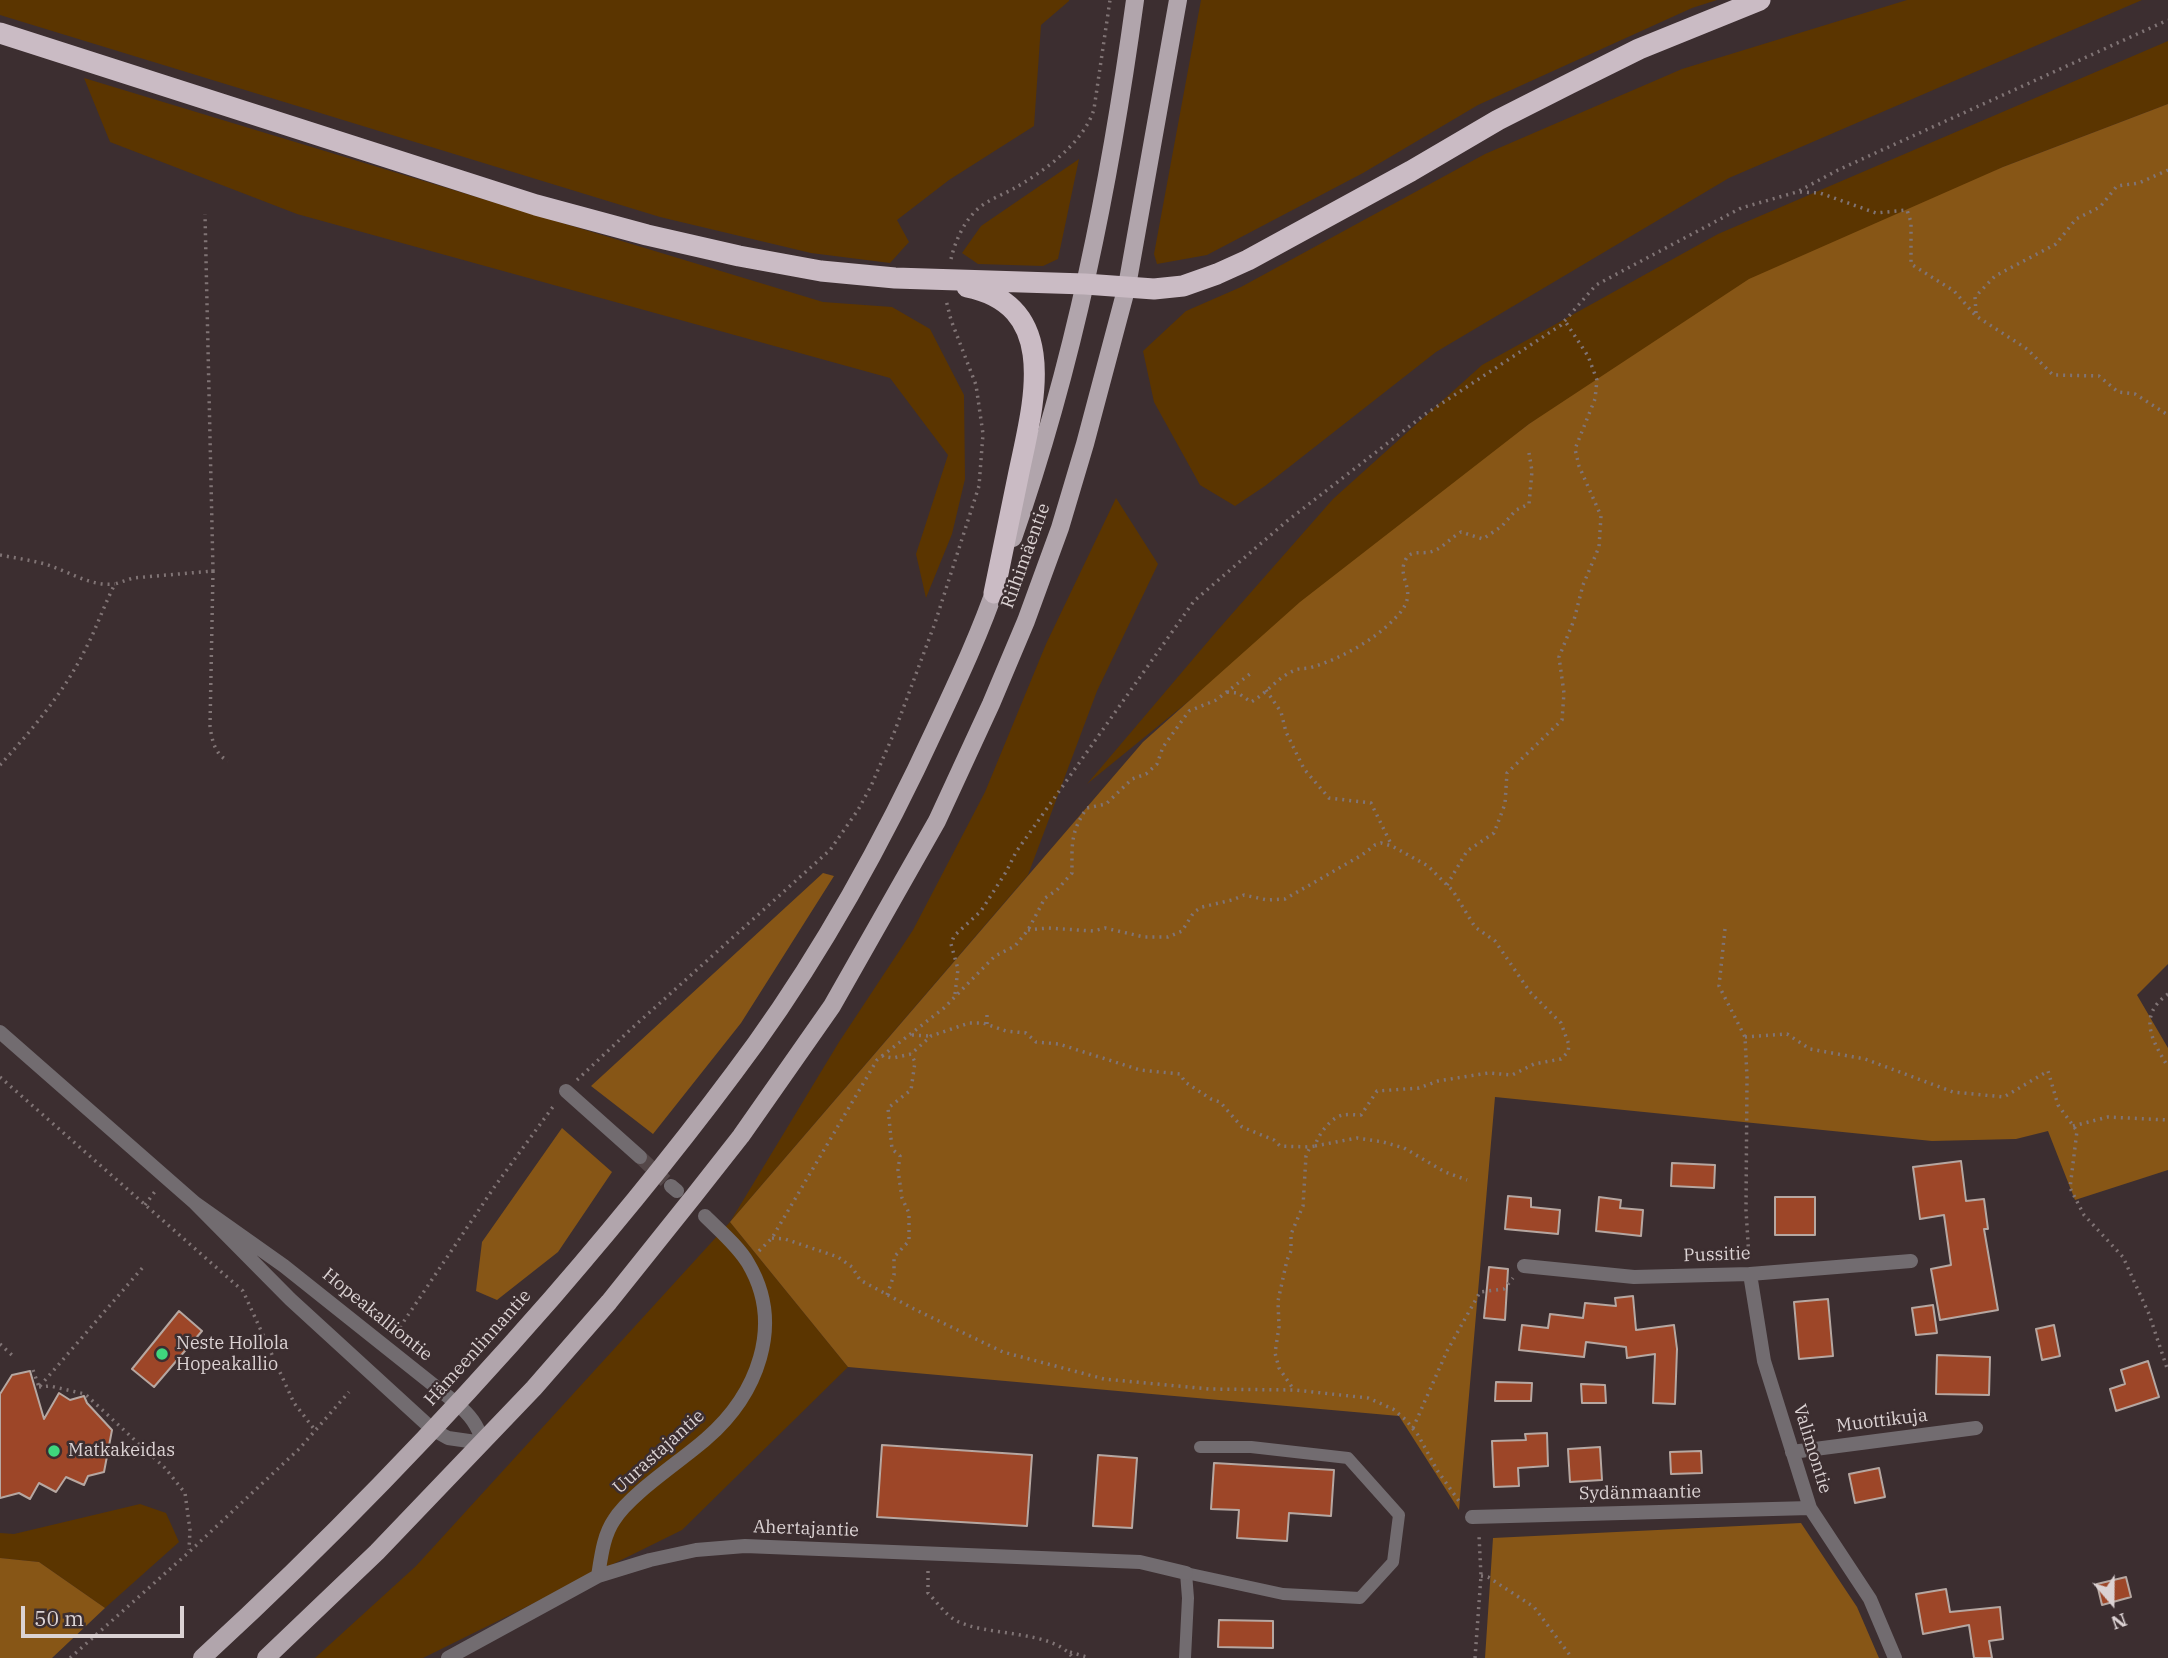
<!DOCTYPE html>
<meta charset="utf-8">
<style>
body{margin:0}
#map{position:relative;width:2168px;height:1658px;overflow:hidden;background:#3c2e30;font-family:"IBM Plex Serif",serif}
canvas{display:block}
.north{position:absolute;left:2077px;top:1567px;width:70px;height:70px;-webkit-text-stroke:5px #3c2e30;paint-order:stroke;rotate:160deg;font-size:19px;font-weight:700;line-height:28px;text-align:center;color:#dbd2d3}
.north::after{content:'';display:block;margin:auto;width:24px;height:32px;background:#dbd2d3;clip-path:polygon(50% 0,100% 100%,50% 72%,0 100%)}
.scale{position:absolute;left:21px;top:1606px;width:163px;height:32px;box-sizing:border-box;border:4px solid #dbd2d3;border-top:0;padding-left:9px;font-size:21px;line-height:24px;white-space:nowrap;color:#dbd2d3;-webkit-text-stroke:5px #3c2e30;paint-order:stroke}
</style>
<div id="map">
<canvas width="2168" height="1658"></canvas>
<div class="north">N</div>
<div class="scale">50 m</div>
</div>
<script>
const ctx = document.querySelector('canvas').getContext('2d');
ctx.lineJoin = 'round';
function paint(path, color) { ctx.fillStyle = color; ctx.fill(path, 'evenodd'); }
function trace(path, color, width, dash) { ctx.strokeStyle = color; ctx.lineWidth = width; ctx.lineCap = dash ? 'butt' : 'round'; ctx.setLineDash(dash || []); ctx.stroke(path); }
function drawText(font, color, halo, rows, align = 'center') {
  ctx.font = font + ' "IBM Plex Serif",serif'; ctx.lineWidth = 5; ctx.setLineDash([]); ctx.textBaseline = 'middle'; ctx.strokeStyle = halo; ctx.fillStyle = color; for (const [text, x, y, turn = 0] of rows) {
    ctx.save(); ctx.translate(x, y); ctx.rotate((+turn || 0) * Math.PI / 180); ctx.textAlign = isNaN(turn) ? turn : align; if (halo) ctx.strokeText(text, 0, 0); ctx.fillText(text, 0, 0); ctx.restore();
  }
}
const green = new Path2D(`
 M0 0H1069V1L1041 25 1034 126 949 180 897 220 909 242 890 263 811 253 660 217 0 15Z
 M1201 0H1717L1692 8 1478 105 1363 173 1207 255 1157 264 1154 254Z
 M1907 0H2142L1729 178 1436 352 1265 486 1235 506 1200 485 1154 402 1143 351 1186 311 1241 287 1485 154 1682 69Z
 M2168 41V104L2003 167 1529 424 1087 784 1216 632 1333 499 1482 365 1718 234Z
 M84 78 823 302 892 307 930 329 964 395 965 479 952 534 926 598 916 554 948 455 890 378 297 214 110 142Z
 M1079 159 1058 259 1043 266 978 264 962 253 981 226Z
 M1116 498 1158 564 1097 691 1028 875 730 1222 848 1367 682 1530 423 1658H315L416 1566 730 1222 839 1042 913 930 985 792 1046 644Z
 M140 1504 166 1513 179 1542 105 1608 39 1562 0 1558V1533L14 1534Z`);
const forest = new Path2D(`
 M2168 104V964L2137 995 2168 1048V1170L2075 1200 2048 1131 2016 1139 1932 1141 1495 1097 1459 1510 1399 1416 848 1367 730 1222 1143 742 1300 602 1529 424 1749 279 2003 167Z
 M823 873 834 876 741 1023 653 1134 591 1086Z
 M562 1128 612 1172 558 1252 497 1300 476 1291 482 1242Z
 M1801 1523 1857 1607 1879 1658H1485L1493 1538Z
 M0 1558 39 1562 105 1608 52 1658H0Z`);
const building = new Path2D(`
 M1961 1161 1966 1201 1984 1199 1988 1229H1984L1998 1310 1940 1320 1931 1269 1951 1265 1944 1215 1920 1219 1913 1167Z
 M1672 1163 1715 1165 1714 1188 1671 1186Z
 M1508 1196 1531 1198V1207L1560 1210 1558 1234 1505 1229Z
 M1599 1197 1621 1200 1620 1208 1643 1210 1641 1236 1596 1231Z
 M1775 1197H1815V1235H1775Z
 M1489 1267 1508 1269 1505 1320 1484 1318Z
 M1633 1296 1636 1330 1674 1325 1677 1349 1675 1404 1653 1403 1655 1354 1627 1358 1626 1347 1586 1342 1584 1357 1519 1350 1522 1325 1548 1328 1550 1314 1583 1318 1585 1303 1616 1306 1615 1298Z
 M1828 1299 1833 1356 1799 1359 1794 1302Z
 M1933 1305 1937 1333 1916 1335 1912 1308Z
 M179 1311 202 1331 154 1387 132 1369Z
 M2054 1325 2060 1356 2042 1360 2036 1329Z
 M1937 1355 1990 1357 1989 1395 1936 1394Z
 M2148 1361 2159 1397 2116 1411 2110 1389 2125 1384 2121 1370Z
 M30 1371 44 1419 59 1393 70 1400 84 1396 87 1403 112 1430 104 1472 88 1476 84 1485 66 1477 56 1492 39 1483 30 1499 19 1493 0 1498V1394L12 1375Z
 M1496 1382 1532 1383 1531 1401H1495Z
 M1581 1384 1605 1385 1606 1403H1582Z
 M1547 1433 1548 1466 1518 1468 1519 1486 1494 1487 1492 1441 1526 1440 1525 1434Z
 M882 1445 1032 1455 1027 1526 877 1517Z
 M1600 1447 1602 1480 1570 1482 1568 1449Z
 M1701 1451 1702 1473 1671 1474 1670 1452Z
 M1098 1455 1137 1458 1132 1528 1093 1526Z
 M1214 1463 1334 1470 1331 1516 1289 1513 1287 1541 1237 1538 1239 1510 1211 1509Z
 M1879 1468 1885 1497 1855 1503 1849 1474Z
 M2126 1577 2131 1597 2102 1605 2097 1584Z
 M1946 1589 1950 1612 2000 1607 2003 1639 1989 1641 1992 1658H1974L1969 1625 1923 1634 1916 1594Z
 M1219 1620 1273 1621V1648L1218 1647Z`);
const streetTunnel = new Path2D(`
 M640 1157 671 1186`);
const path = new Path2D(`
 M1800 192 1820 193 1876 213 1907 210 1911 222V264L1954 291 1976 316 2027 349 2053 375 2099 376 2118 392 2135 394 2168 415
 M951 259C955 241 965 219 980 207 990 199 1002 195 1013 189 1043 172 1084 143 1094 109L1110 0
 M1976 313 1975 297 1995 276 2056 244 2076 219 2100 207 2117 186 2139 183 2168 170
 M0 555C15 558 30 560 45 564 68 571 91 587 115 584
 M213 571 210 726C212 741 215 754 228 761
 M1266 690 1281 712 1286 732 1304 769 1329 798 1371 803 1392 846
 M1227 692 1238 693 1251 702C1266 694 1277 678 1293 671 1298 668 1303 669 1309 668 1341 659 1377 639 1399 614 1420 590 1395 578 1406 559 1410 550 1422 554 1430 552 1441 550 1450 538 1461 532L1483 539 1502 526 1516 510 1529 504 1532 471 1529 453
 M0 765C32 730 65 691 86 648 97 627 104 605 115 584L133 578 213 571 205 214
 M1447 885 1467 851 1494 833 1505 804 1507 773 1562 720 1564 693 1559 657 1574 620 1583 585 1599 547 1601 516 1579 466 1575 449 1595 399 1597 380 1588 356 1565 321
 M1725 929 1719 986 1745 1037 1747 1077 1746 1210 1749 1258
 M1028 930 1048 928 1093 931 1105 928 1144 937H1168L1182 931 1194 912 1202 907 1232 900 1244 895 1267 900 1285 899 1362 855 1375 845 1381 843 1392 846 1428 866 1453 891 1475 927 1495 941 1530 992 1561 1023 1569 1045 1568 1052 1561 1059 1534 1064 1512 1075 1488 1073 1438 1081 1419 1088 1377 1091 1361 1115C1355 1115 1348 1114 1343 1115 1331 1117 1318 1135 1315 1146L1310 1147 1306 1156 1303 1206 1291 1234V1251L1287 1260 1278 1301 1279 1327 1275 1353 1279 1368 1294 1390
 M955 994 958 969 951 944 954 936 981 911 1006 872 1016 852 1194 601 1287 521 1424 415 1561 325 1596 285 1741 208 1797 192 1838 170 2168 20
 M2168 994C2137 1016 2152 1040 2168 1067
 M987 1024V1010
 M912 1035 929 1036
 M1745 1037 1787 1034 1810 1049 1865 1059 1953 1092 2004 1097 2048 1071 2058 1105 2077 1131 2070 1188 2084 1215 2123 1257 2149 1314 2168 1371
 M882 1056 944 1008 995 956 1015 946 1028 930 1045 898 1057 890 1072 873C1072 846 1070 832 1087 808L1106 804 1132 779 1146 774 1157 764 1163 747 1189 711 1216 700 1250 674
 M0 1077 243 1291 294 1403 315 1430
 M577 1080 631 1029 830 850 858 810 871 786 894 733 935 623 979 486 983 434 976 385 951 320 946 300
 M2073 1126 2108 1117 2168 1120
 M1315 1146 1357 1138 1383 1142 1404 1148 1445 1172 1467 1180
 M145 1205 156 1190
 M772 1238 785 1239 838 1257 852 1267 860 1280 914 1309 1003 1352 1104 1379 1209 1389 1294 1390 1368 1398 1393 1409 1406 1420 1418 1435 1437 1470 1461 1504
 M759 1251 772 1238 877 1060 882 1056 893 1058 911 1054 931 1036 969 1023H983L1006 1031 1026 1033 1036 1042 1059 1044 1140 1070 1180 1074 1185 1082 1211 1099 1220 1102 1242 1127 1274 1140 1280 1146 1310 1147
 M887 1295 894 1275V1257L909 1241V1213L902 1198 898 1170 900 1156 892 1149 888 1108 911 1090 915 1062 911 1054
 M396 1333 495 1186 555 1104
 M0 1344 14 1357
 M33 1370 39 1387
 M40 1386 144 1266
 M39 1387 50 1386 85 1394 165 1468 185 1493 190 1530 189 1550
 M1413 1428 1447 1351 1480 1292 1504 1289 1513 1278
 M928 1571V1593C936 1601 945 1614 955 1620 985 1637 1053 1629 1073 1658
 M1481 1576 1488 1577 1534 1607 1572 1658
 M1070 1652 1090 1658
 M70 1658 188 1553 299 1449 349 1392
 M1475 1658 1481 1576 1479 1535`);
const lane = new Path2D(`
 M1185 1658 1188 1598 1186 1573 1283 1594 1360 1598 1393 1562 1399 1515 1348 1458 1251 1447H1200`);
const street = new Path2D(`
 M0 1032 195 1203
 M566 1091 640 1157
 M671 1186 677 1191
 M195 1203 284 1266 456 1403C470 1415 478 1425 483 1443L448 1438 432 1429 290 1299Z
 M1524 1266 1634 1277 1750 1274 1911 1261
 M1750 1274 1764 1361 1810 1508 1870 1599 1895 1658
 M1792 1452 1976 1428
 M1472 1517 1810 1508
 M598 1576C601 1558 603 1536 614 1520 630 1494 681 1461 706 1439 757 1395 785 1325 748 1263 738 1246 720 1231 705 1216
 M448 1658 598 1576 650 1560 696 1550 745 1546 1140 1562 1186 1573`);
const primary = new Path2D(`
 M1013 538C1074 364 1110 183 1135 0
 M202 1658C325 1545 442 1424 552 1298 623 1216 692 1131 756 1043 827 944 886 836 937 725 959 678 981 631 998 581
 M266 1658 377 1552 534 1388 609 1302 693 1197 741 1136 832 1006 937 821 991 704 1026 621 1060 528 1085 444 1127 286 1178 0`);
const highway = new Path2D(`
 M0 33 536 205 647 235 739 256 821 271 895 278 1085 284 1154 289 1183 286 1217 274 1248 260 1411 171 1498 120 1569 84 1639 49 1760 0
 M967 287C1062 306 1033 405 1019 472 1011 512 1002 553 994 593`);
const markers = [
 [162,1354,7,"#3fd77d"],
 [54,1451,7,"#3fd77d"]
];
const streetNames = [
 ["Riihimäentie",1026,556,-70],
 ["Pussitie",1717,1255,-2],
 ["Hopeakalliontie",377,1315,39],
 ["Hämeenlinnantie",478,1348,-48],
 ["Muottikuja",1882,1421,-7],
 ["Valimontie",1812,1449,73],
 ["Uurastajantie",659,1452,-42],
 ["Sydänmaantie",1640,1493,-1],
 ["Ahertajantie",806,1529,2]
];
const poiNames = [
 ["Neste Hollola",176,1344],
 ["Hopeakallio",176,1365],
 ["Matkakeidas",68,1451]
];
paint(green, '#5b3500');
paint(forest, '#875616');
paint(building, '#9d4628');
trace(building, '#b6a7a1', 2);
trace(streetTunnel, '#544748', 14, [14, 7]);
trace(path, '#807475', 3.5, [2, 5]);
trace(lane, '#726c70', 12);
trace(street, '#726c70', 14);
trace(primary, '#b1a5ac', 18);
trace(highway, '#cabbc4', 21);
for (const [x, y, r, color] of markers) { const dot = new Path2D(); dot.arc(x, y, r, 0, 2 * Math.PI); ctx.fillStyle = color; ctx.fill(dot); trace(dot, '#3c2e30', 2.5); }
drawText('18px', '#dbd2d3', '#3c2e30', streetNames);
drawText('18px', '#dbd2d3', '#3c2e30', poiNames, 'left');
</script>
